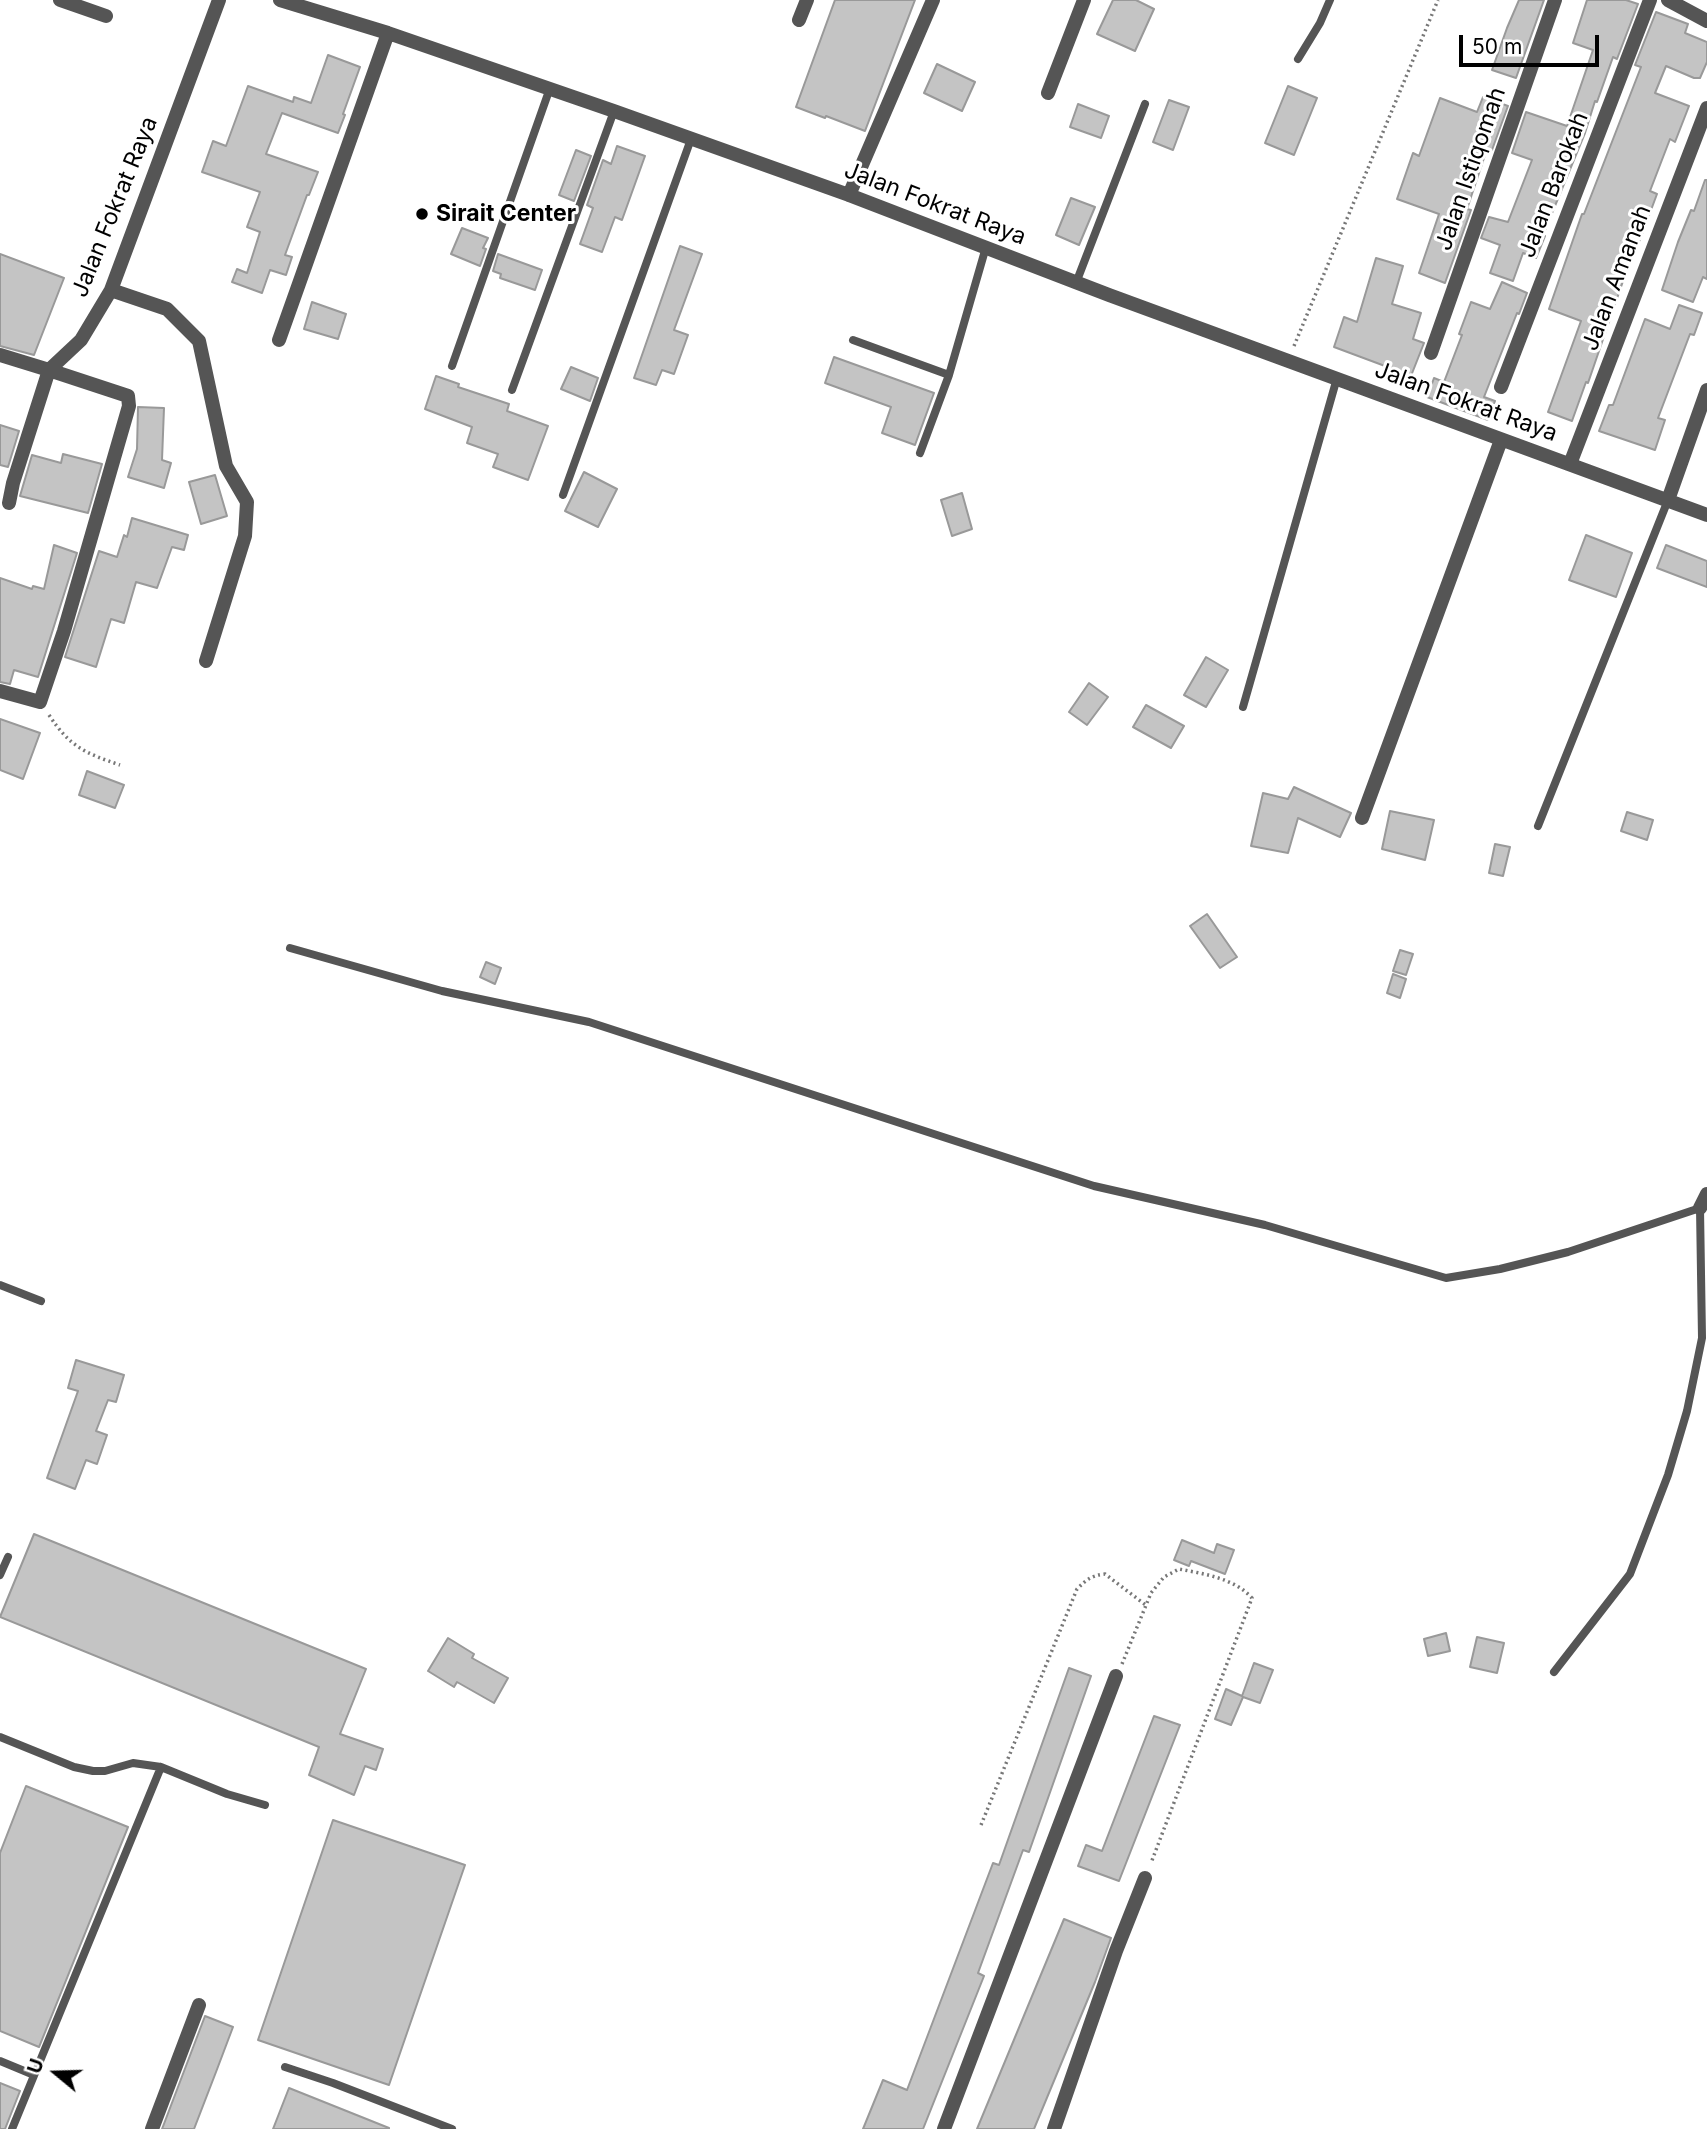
<!DOCTYPE html>
<style>
body{margin:0}
#map{position:relative;width:1707px;height:2129px;overflow:hidden;background:#fff;font-family:Inter,sans-serif}
canvas{display:block}
.north{position:absolute;left:21px;top:2038px;width:70px;height:70px;-webkit-text-stroke:5px #fff;paint-order:stroke;rotate:289deg;font-size:19px;font-weight:700;line-height:28px;text-align:center;color:#000}
.north::after{content:'';display:block;margin:auto;width:24px;height:32px;background:#000;clip-path:polygon(50% 0,100% 100%,50% 72%,0 100%)}
.scale{position:absolute;left:1459px;top:35px;width:140px;height:32px;box-sizing:border-box;border:4px solid #000;border-top:0;padding-left:9px;font-size:21px;line-height:24px;white-space:nowrap;color:#000;-webkit-text-stroke:5px #fff;paint-order:stroke}
</style>
<div id="map">
<canvas width="1707" height="2129"></canvas>
<div class="north">U</div>
<div class="scale">50 m</div>
</div>
<script>
const ctx = document.querySelector('canvas').getContext('2d');
ctx.lineJoin = 'round';
function paint(path, color) { ctx.fillStyle = color; ctx.fill(path, 'evenodd'); }
function trace(path, color, width, dash) { ctx.strokeStyle = color; ctx.lineWidth = width; ctx.lineCap = dash ? 'butt' : 'round'; ctx.setLineDash(dash || []); ctx.stroke(path); }
function drawText(font, color, halo, rows, align = 'center') {
  ctx.font = font + ' Inter,sans-serif'; ctx.lineWidth = 6; ctx.setLineDash([]); ctx.textBaseline = 'middle'; ctx.strokeStyle = halo; ctx.fillStyle = color; for (const [text, x, y, turn = 0] of rows) {
    ctx.save(); ctx.translate(x, y); ctx.rotate((+turn || 0) * Math.PI / 180); ctx.textAlign = isNaN(turn) ? turn : align; if (halo) ctx.strokeText(text, 0, 0); ctx.fillText(text, 0, 0); ctx.restore();
  }
}
const building = new Path2D(`
 M835 0H915L865 131 826 116 825 118 796 107Z
 M1113 0H1136L1154 9 1135 51 1097 34Z
 M1519 0H1544L1516 78 1492 70 1507 28Z
 M1587 0H1626L1638 4 1617 59 1613 57 1597 102 1595 101 1585 133 1543 235 1545 236 1536 258 1523 253 1513 281 1490 273 1500 245 1481 238 1489 217 1508 222 1532 160 1512 153 1526 112 1567 126 1593 50 1573 43Z
 M1656 12 1688 24 1685 33 1707 42V62L1700 78H1694L1666 66 1655 93 1689 106 1675 142 1670 139 1650 191 1657 194 1635 253 1633 252 1588 383 1586 382 1572 421 1548 412 1581 321 1549 309 1582 214H1584L1641 67 1635 65Z
 M328 55 360 67 343 114 345 115 338 133 282 113 266 154 318 172 309 195H307L285 255 292 257 286 275 270 270 262 293 232 282 237 269 247 273 260 232 247 227 260 192 202 172 213 141 226 146 248 86 293 102 294 97 311 103Z
 M937 64 975 82 962 111 924 93Z
 M1288 86 1317 98 1294 155 1265 143Z
 M1483 97 1508 106 1492 150 1487 149 1467 209 1471 210 1445 283 1419 273 1439 214 1397 199 1413 153 1419 156 1440 98 1477 112Z
 M1169 100 1189 107 1173 150 1153 142Z
 M1078 104 1109 116 1101 138 1070 127Z
 M617 146 645 156 622 220 615 217 602 252 580 244 593 208 587 205 603 160 611 164Z
 M576 150 591 156 574 201 559 195Z
 M1705 180H1707V279L1703 277 1693 302 1662 290 1678 242 1691 210 1694 211Z
 M1071 198 1095 207 1079 245 1056 235Z
 M462 228 488 238 483 248 486 249 480 266 451 254Z
 M680 246 702 254 674 330 688 335 674 374 662 370 656 385 634 378Z
 M0 254 64 278 34 355 0 346Z
 M498 254 542 270 535 290 500 278 501 274 493 271Z
 M1376 258 1403 266 1392 304 1421 313 1413 339 1424 343 1409 381 1392 374 1393 369 1334 347 1344 317 1357 322Z
 M1502 282 1527 293 1519 314 1517 313 1484 397 1495 401 1488 420 1427 397 1434 378 1444 382 1462 335 1459 334 1471 302 1490 309Z
 M312 302 346 314 338 339 304 329Z
 M1679 305 1702 313 1694 335 1690 334 1658 418 1665 420 1655 450 1599 431 1609 405H1613L1645 319 1670 329Z
 M834 357 934 393 915 445 882 433 891 407 825 383Z
 M571 367 598 378 590 401 561 389Z
 M436 376 459 384 458 387 509 404 507 411 548 426 528 480 493 467 498 454 467 443 472 427 425 409Z
 M138 407 164 408 162 460 171 463 164 488 128 477 137 449Z
 M0 425 19 431 8 467 0 465Z
 M63 454 102 464 88 513 20 496 32 455 61 463Z
 M584 472 617 489 598 527 565 511Z
 M215 475 227 516 201 524 189 482Z
 M962 493 972 529 952 536 941 500Z
 M132 518 188 535 184 550 172 547 157 588 136 582 124 623 111 619 96 667 65 657 99 551 117 557 124 535 127 537Z
 M1586 535 1632 553 1616 597 1569 580Z
 M54 545 77 553 38 677 14 670 10 684 0 682V578L32 589 33 586 44 589Z
 M1666 545 1707 561V587L1657 568Z
 M1206 657 1228 670 1206 707 1184 695Z
 M1089 683 1108 697 1087 725 1069 712Z
 M1146 705 1184 726 1171 748 1133 727Z
 M0 719 40 733 23 779 0 770Z
 M87 771 124 785 115 808 79 795Z
 M1294 787 1351 813 1340 837 1298 818 1288 853 1251 846 1263 793 1288 799Z
 M1390 811 1434 820 1425 860 1382 849Z
 M1627 812 1653 820 1647 840 1621 831Z
 M1495 844 1510 847 1503 876 1489 873Z
 M1207 914 1237 957 1220 968 1190 926Z
 M1400 950 1413 954 1406 975 1393 971Z
 M486 962 501 968 495 984 480 977Z
 M1393 974 1406 979 1400 998 1387 993Z
 M76 1360 124 1375 116 1402 108 1400 96 1431 107 1435 97 1464 86 1460 75 1489 47 1478 78 1391 68 1388Z
 M34 1534 366 1669 340 1734 383 1749 376 1770 365 1766 354 1795 309 1775 319 1747 0 1617Z
 M1182 1540 1214 1553 1217 1544 1234 1550 1225 1574 1191 1561 1189 1566 1174 1560Z
 M1446 1633 1450 1651 1428 1656 1424 1639Z
 M1477 1637 1504 1643 1497 1673 1470 1667Z
 M448 1638 474 1654 472 1658 508 1678 494 1703 457 1682 454 1687 428 1671Z
 M1254 1663 1273 1670 1260 1703 1243 1697 1231 1725 1215 1719 1226 1689 1242 1696Z
 M1069 1668 1091 1676 1029 1852 1023 1850 978 1973 984 1976 923 2129H863L883 2080 907 2090 993 1863 999 1865Z
 M1154 1716 1180 1725 1119 1881 1078 1866 1086 1845 1102 1851Z
 M26 1786 128 1827 39 2047 0 2031V1853Z
 M333 1820 465 1865 389 2085 258 2040Z
 M1064 1919 1111 1938 1095 1982 1034 2129H977Z
 M205 2016 233 2027 216 2072 194 2129H162Z
 M0 2083 20 2091 5 2129H0Z
 M289 2088 389 2128V2129H273Z`);
const path = new Path2D(`
 M1294 346 1438 0
 M49 715C70 747 85 753 120 765
 M1122 1664 1151 1593 1164 1577 1179 1569C1204 1574 1234 1578 1252 1598L1151 1863
 M981 1825 1077 1589C1086 1580 1092 1575 1105 1574L1147 1606`);
const service = new Path2D(`
 M1298 59 1320 23 1330 0
 M1076 283 1145 104
 M853 340 949 375
 M452 366 550 88
 M512 390 614 111
 M920 453 949 375 986 247
 M563 495 691 139
 M1243 707 1337 378
 M1538 826 1668 500
 M290 948 442 991 589 1022 1094 1186 1265 1225 1446 1278 1500 1269 1568 1252 1700 1208 1702 1338 1687 1411 1668 1475 1630 1574 1554 1672
 M0 1285 41 1301
 M0 1575 8 1557
 M0 1737 74 1767 93 1771H105L133 1763 161 1767
 M0 2061 34 2075
 M285 2067 333 2083 452 2129
 M12 2129 161 1767 227 1794 265 1805`);
const minor = new Path2D(`
 M60 0 106 16
 M280 0 388 33 614 111 849 195 1109 295 1707 515
 M1668 0 1707 21
 M799 20 807 0
 M1048 93 1084 0
 M849 195 933 0
 M111 290 167 309 199 341 226 466 247 502 245 536 206 661
 M279 340 388 33
 M1431 353 1555 0
 M0 355 49 370 81 340 111 290 219 0
 M1501 387 1650 0
 M1570 464 1707 108
 M1668 500 1707 390
 M0 691 40 702 64 631 129 406 128 396 49 370 13 483 9 503
 M1362 818 1501 440
 M1700 1208 1707 1194
 M152 2129 199 2005
 M944 2129 1116 1676
 M1054 2129 1116 1951 1145 1878`);
const markers = [
 [422,214,7,"#000"]
];
const streetNames = [
 ["Jalan Istiqomah",1471,169,-71],
 ["Jalan Barokah",1554,185,-69],
 ["Jalan Fokrat Raya",935,204,21],
 ["Jalan Fokrat Raya",115,207,-68],
 ["Jalan Amanah",1617,278,-69],
 ["Jalan Fokrat Raya",1466,402,20]
];
const poiNames = [
 ["Sirait Center",436,214]
];
paint(building, '#c4c4c4');
trace(building, '#999', 2);
trace(path, '#777', 3.5, [2, 3.5]);
trace(service, '#555', 8);
trace(minor, '#555', 14);
for (const [x, y, r, color] of markers) { const dot = new Path2D(); dot.arc(x, y, r, 0, 2 * Math.PI); ctx.fillStyle = color; ctx.fill(dot); trace(dot, '#fff', 2.5); }
drawText('23px', '#000', '#fff', streetNames);
drawText('bold 23px', '#000', '#fff', poiNames, 'left');
</script>
